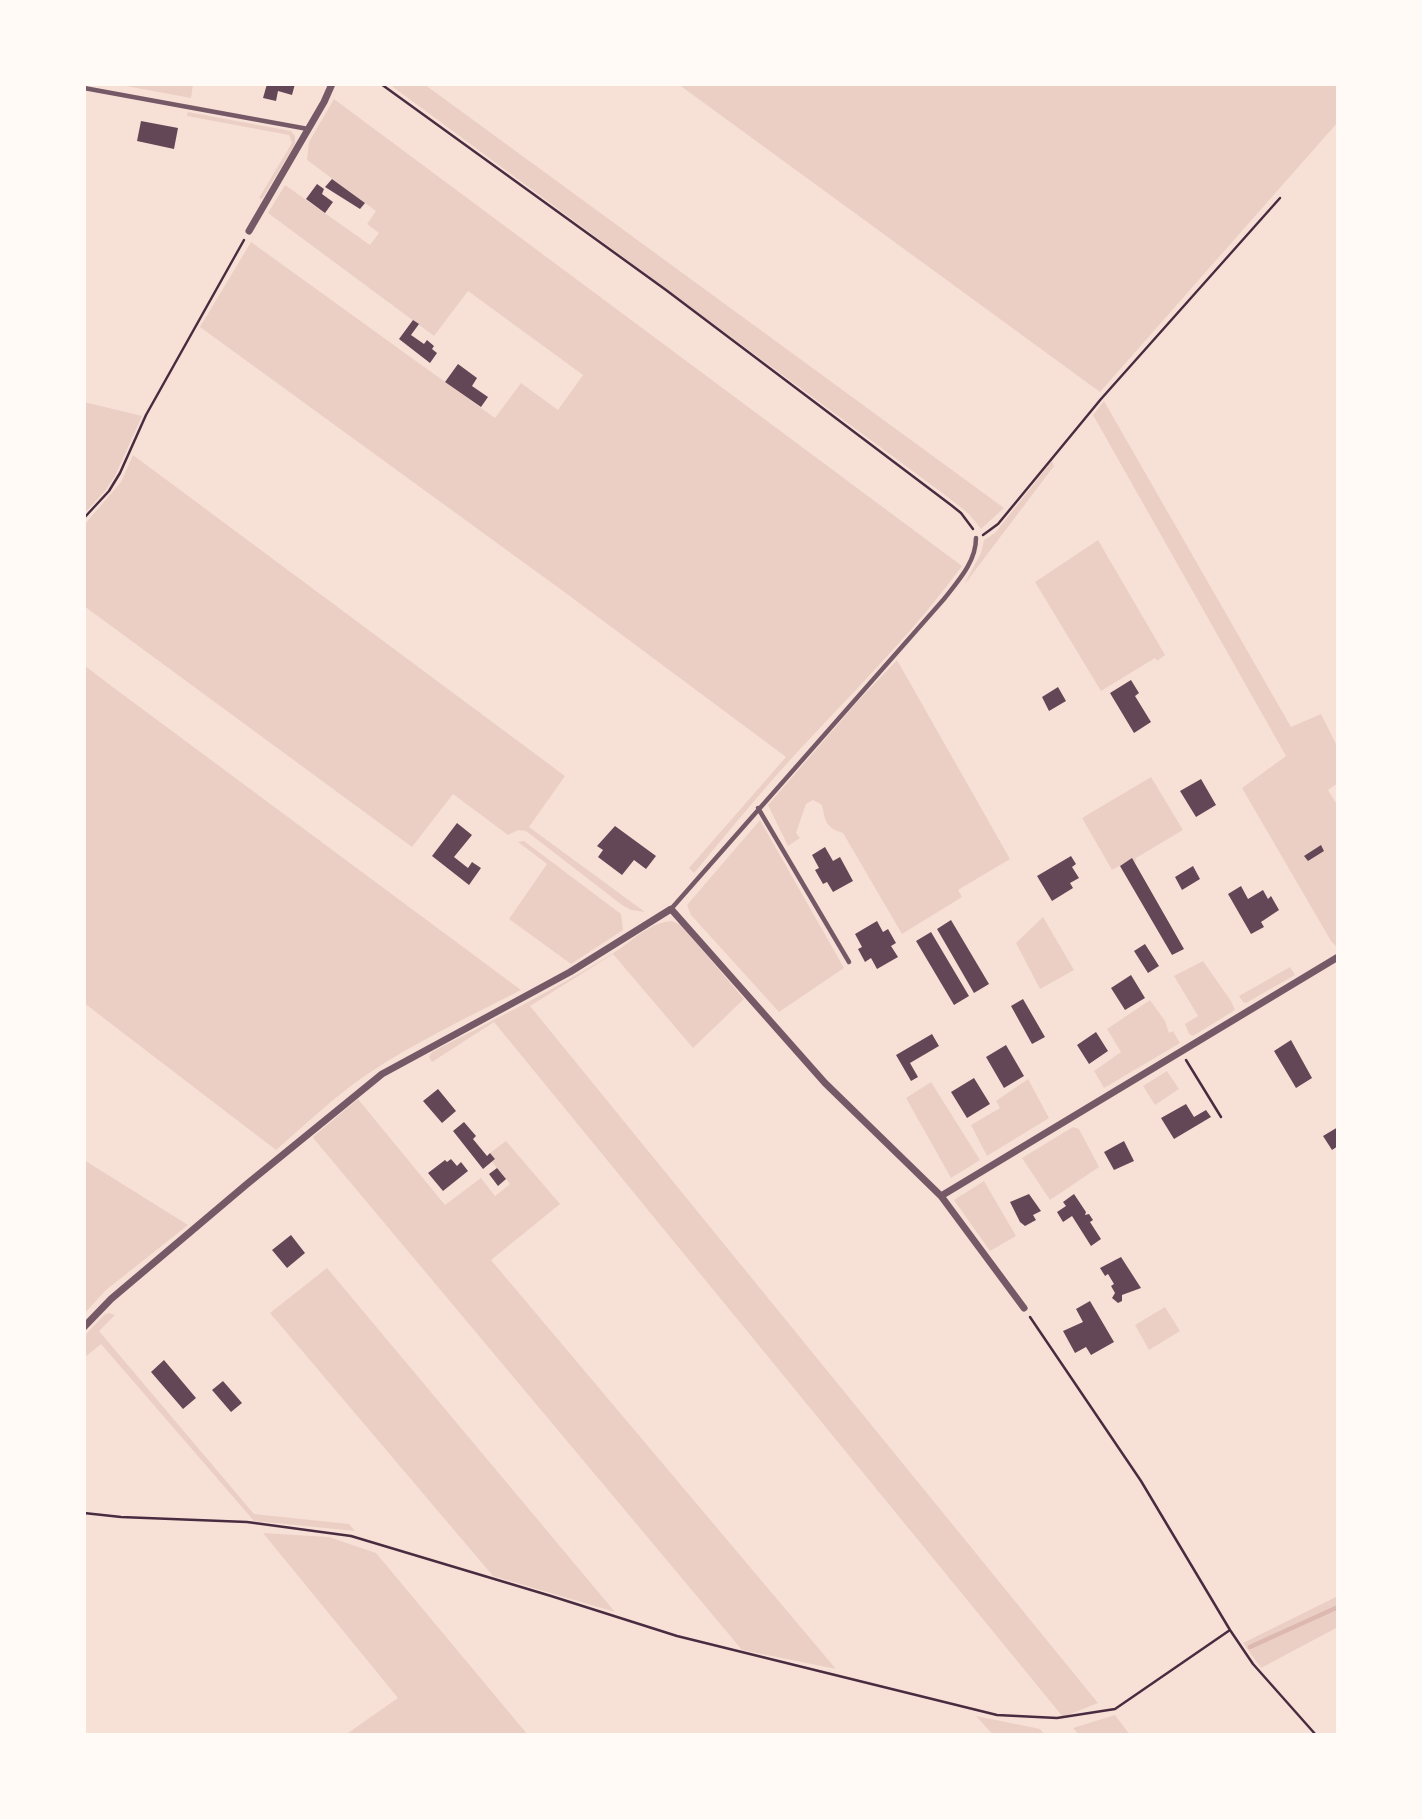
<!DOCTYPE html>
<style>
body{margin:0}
#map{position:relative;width:1422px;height:1819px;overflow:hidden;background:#f7e1d7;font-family:Georgia,serif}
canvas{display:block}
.frame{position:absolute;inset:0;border:86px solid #fffaf5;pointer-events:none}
</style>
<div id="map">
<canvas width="1422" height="1819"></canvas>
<div class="frame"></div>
</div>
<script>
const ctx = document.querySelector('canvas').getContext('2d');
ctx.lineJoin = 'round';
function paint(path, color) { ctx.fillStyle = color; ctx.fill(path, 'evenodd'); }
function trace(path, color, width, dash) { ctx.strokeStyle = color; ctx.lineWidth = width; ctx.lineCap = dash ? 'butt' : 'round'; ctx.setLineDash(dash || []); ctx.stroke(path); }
const green = new Path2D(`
 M115 84H193L191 98Z
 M389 84H424L1004 508 981 529 969 514 945 495Z
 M678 84H1333L1338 88V122L1100 392Z
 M334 99 962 566C919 625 867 678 817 731 774 776 734 825 694 873L689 868 786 757 567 594 200 327 251 242 495 418 521 383 558 410 583 375 468 291 434 336 268 213 285 185 370 245 379 233 367 224 376 211 307 160 309 142Z
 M188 112 291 131 295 136V144L262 199 259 198 292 143 289 135 187 116Z
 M1104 401 1291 727 1321 714 1338 748V783L1328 790 1338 806V948L1331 941 1242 788 1286 756 1093 415Z
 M84 402 142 416 115 476 105 491 84 514Z
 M133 455 565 776 529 827 645 912 631 910 622 905 526 831 518 830 508 835 453 794 412 847 84 606V525L121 482Z
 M1052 461 1054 466 964 585 981 553 984 540 995 533Z
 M1098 540 1165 655 1157 661 1155 658 1101 691 1035 582Z
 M897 660 1010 859 958 890 962 897 902 934 843 833C826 828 825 821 822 805L813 800 806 804 796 833 800 838 788 846 768 805 859 700Z
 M84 665 106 682 521 990C469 1017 415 1042 366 1075 334 1097 305 1125 276 1150L84 1003Z
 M1151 777 1183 830 1136 858 1135 864 1132 859 1112 870 1082 818Z
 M760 820 844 968 779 1012 691 915 687 905Z
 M524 841 621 914 623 930 571 964 509 919 547 864 518 842Z
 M1043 917 1074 970 1040 989 1016 943Z
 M672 921 681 925 744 999 693 1048 613 954 530 1006 1098 1703 1063 1717 494 1022 432 1062 429 1057 432 1052C492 1021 553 990 612 954 630 943 649 922 672 921Z
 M1203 961 1231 1001 1235 1010 1193 1036 1189 1034 1185 1024 1198 1016 1174 976Z
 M1290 967 1295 975 1246 1003 1243 1002 1239 996Z
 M1150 1000 1165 1021 1169 1033 1173 1031 1180 1043 1104 1088 1094 1071 1121 1052 1107 1029Z
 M1167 1071 1179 1089 1155 1105 1143 1086Z
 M1028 1079 1049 1118 987 1156 971 1125 1000 1108 996 1101Z
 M931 1082 980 1160 951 1178 906 1098Z
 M358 1099 445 1205 481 1178 495 1196 510 1184 492 1162 495 1159 490 1153 506 1141 560 1204 491 1260 836 1669 742 1650 314 1139 313 1137Z
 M1073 1127 1079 1129 1099 1167 1050 1200 1022 1158Z
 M84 1160 188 1225 106 1290 84 1314Z
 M984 1181 1016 1236 990 1251 954 1200Z
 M327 1268 615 1612 493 1576 270 1313Z
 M1165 1307 1180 1331 1149 1350 1135 1325Z
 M109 1313 115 1315 99 1331 254 1514 349 1524 355 1531 254 1521 101 1344 84 1358V1336L104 1315Z
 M263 1533 329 1537 376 1553 528 1735H345L398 1698Z
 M1338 1596V1627L1261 1668 1243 1643Z
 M1115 1715 1130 1735H1079L1073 1728Z
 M976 1716 1040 1729 1045 1735H993Z`);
const stream = new Path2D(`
 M1250 1647 1338 1607`);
const building = new Path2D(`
 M267 84H295L292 95 278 91 276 101 263 98Z
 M141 121 178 128 174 149 137 141Z
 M332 179 365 203 360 209 325 187Z
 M317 184 324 189 322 194 333 202 325 213 306 199Z
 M413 320 419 324 411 335 424 344 427 340 434 346 432 349 437 353 430 363 399 339Z
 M458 364 477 378 472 386 488 397 481 407 445 382Z
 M1131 680 1139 693 1135 696 1151 722 1134 733 1110 693Z
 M1058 687 1066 701 1049 711 1042 697Z
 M1201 779 1216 805 1196 817 1180 791Z
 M457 823 472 835 454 857 468 868 472 862 481 868 469 885 432 856Z
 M615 826 656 856 646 869 634 860 622 875 598 857 603 850 597 846Z
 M1321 845 1324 851 1308 861 1304 856Z
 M825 847 833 861 840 857 853 881 833 892 827 882 823 884 815 870 819 868 812 855Z
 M1071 856 1076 864 1072 867 1079 878 1070 883 1073 888 1052 901 1037 876Z
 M1132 858 1184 949 1172 955 1120 866Z
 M1193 866 1200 879 1182 890 1175 877Z
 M1241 886 1248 899 1263 890 1268 899 1271 896 1279 910 1261 922 1264 927 1251 934 1228 894Z
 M951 920 989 984 974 993 937 929Z
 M877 921 883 932 888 929 896 943 891 946 898 957 877 969 871 958 865 962 858 949 862 947 855 934Z
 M931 932 969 996 954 1005 916 941Z
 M1145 944 1159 966 1148 973 1134 951Z
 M1131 975 1145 998 1125 1010 1111 988Z
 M1023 999 1045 1037 1032 1044 1011 1006Z
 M1096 1032 1108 1051 1089 1064 1077 1045Z
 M932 1034 939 1046 910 1063 918 1077 911 1081 896 1055Z
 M1291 1040 1312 1078 1296 1088 1274 1051Z
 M1006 1045 1024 1076 1004 1088 986 1057Z
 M974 1078 990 1104 967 1118 951 1092Z
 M438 1089 456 1111 442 1123 423 1101Z
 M1186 1104 1194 1117 1206 1110 1211 1117 1174 1139 1161 1118Z
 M464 1122 476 1136 473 1139 487 1156 490 1153 495 1159 483 1169 453 1131Z
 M1338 1127V1146L1332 1150 1323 1136Z
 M1124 1141 1134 1161 1114 1170 1104 1152Z
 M451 1159 457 1166 461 1162 468 1171 443 1191 428 1173 445 1160 447 1162Z
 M497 1168 506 1179 498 1186 489 1174Z
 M1029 1194 1041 1211 1033 1215 1036 1220 1025 1226 1020 1222 1010 1202Z
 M1074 1194 1086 1212 1085 1215 1089 1214 1093 1220 1090 1222 1101 1239 1091 1246 1072 1216 1063 1222 1057 1212 1066 1206 1063 1202Z
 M291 1235 305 1253 287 1268 272 1250Z
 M1121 1257 1141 1288 1122 1295V1301L1118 1303 1112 1298 1115 1293 1111 1286 1114 1284 1108 1274 1105 1276 1100 1268Z
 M1090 1301 1114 1342 1091 1355 1086 1347 1075 1353 1063 1331 1083 1322 1076 1309Z
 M164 1360 196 1398 183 1409 151 1372Z
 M223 1381 242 1403 231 1412 212 1390Z`);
const path = new Path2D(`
 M381 84 666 290 951 505 961 513 973 529
 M84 518 109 491 120 473 146 415 244 240
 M983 535 998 524 1101 399 1280 198
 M1186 1060 1221 1117
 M1030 1317 1141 1481 1230 1630 1253 1664 1316 1735
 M84 1513 121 1517 247 1522 351 1536 551 1596 677 1636 997 1715 1057 1718 1115 1709 1230 1630`);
const service = new Path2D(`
 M84 88 308 129
 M758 808 849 962
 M671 909 944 599C958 581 976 562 976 538`);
const minor = new Path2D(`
 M249 231 324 102 332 84
 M941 1196 1338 957
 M84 1327 111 1299 247 1184 382 1074 570 972 671 909 825 1083 941 1196 1024 1308`);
paint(green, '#ebcfc5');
trace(stream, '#dcb8b0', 4.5);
paint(building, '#644757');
trace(path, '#4a2c40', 2.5);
trace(service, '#755966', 4.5);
trace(minor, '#755966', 7);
</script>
